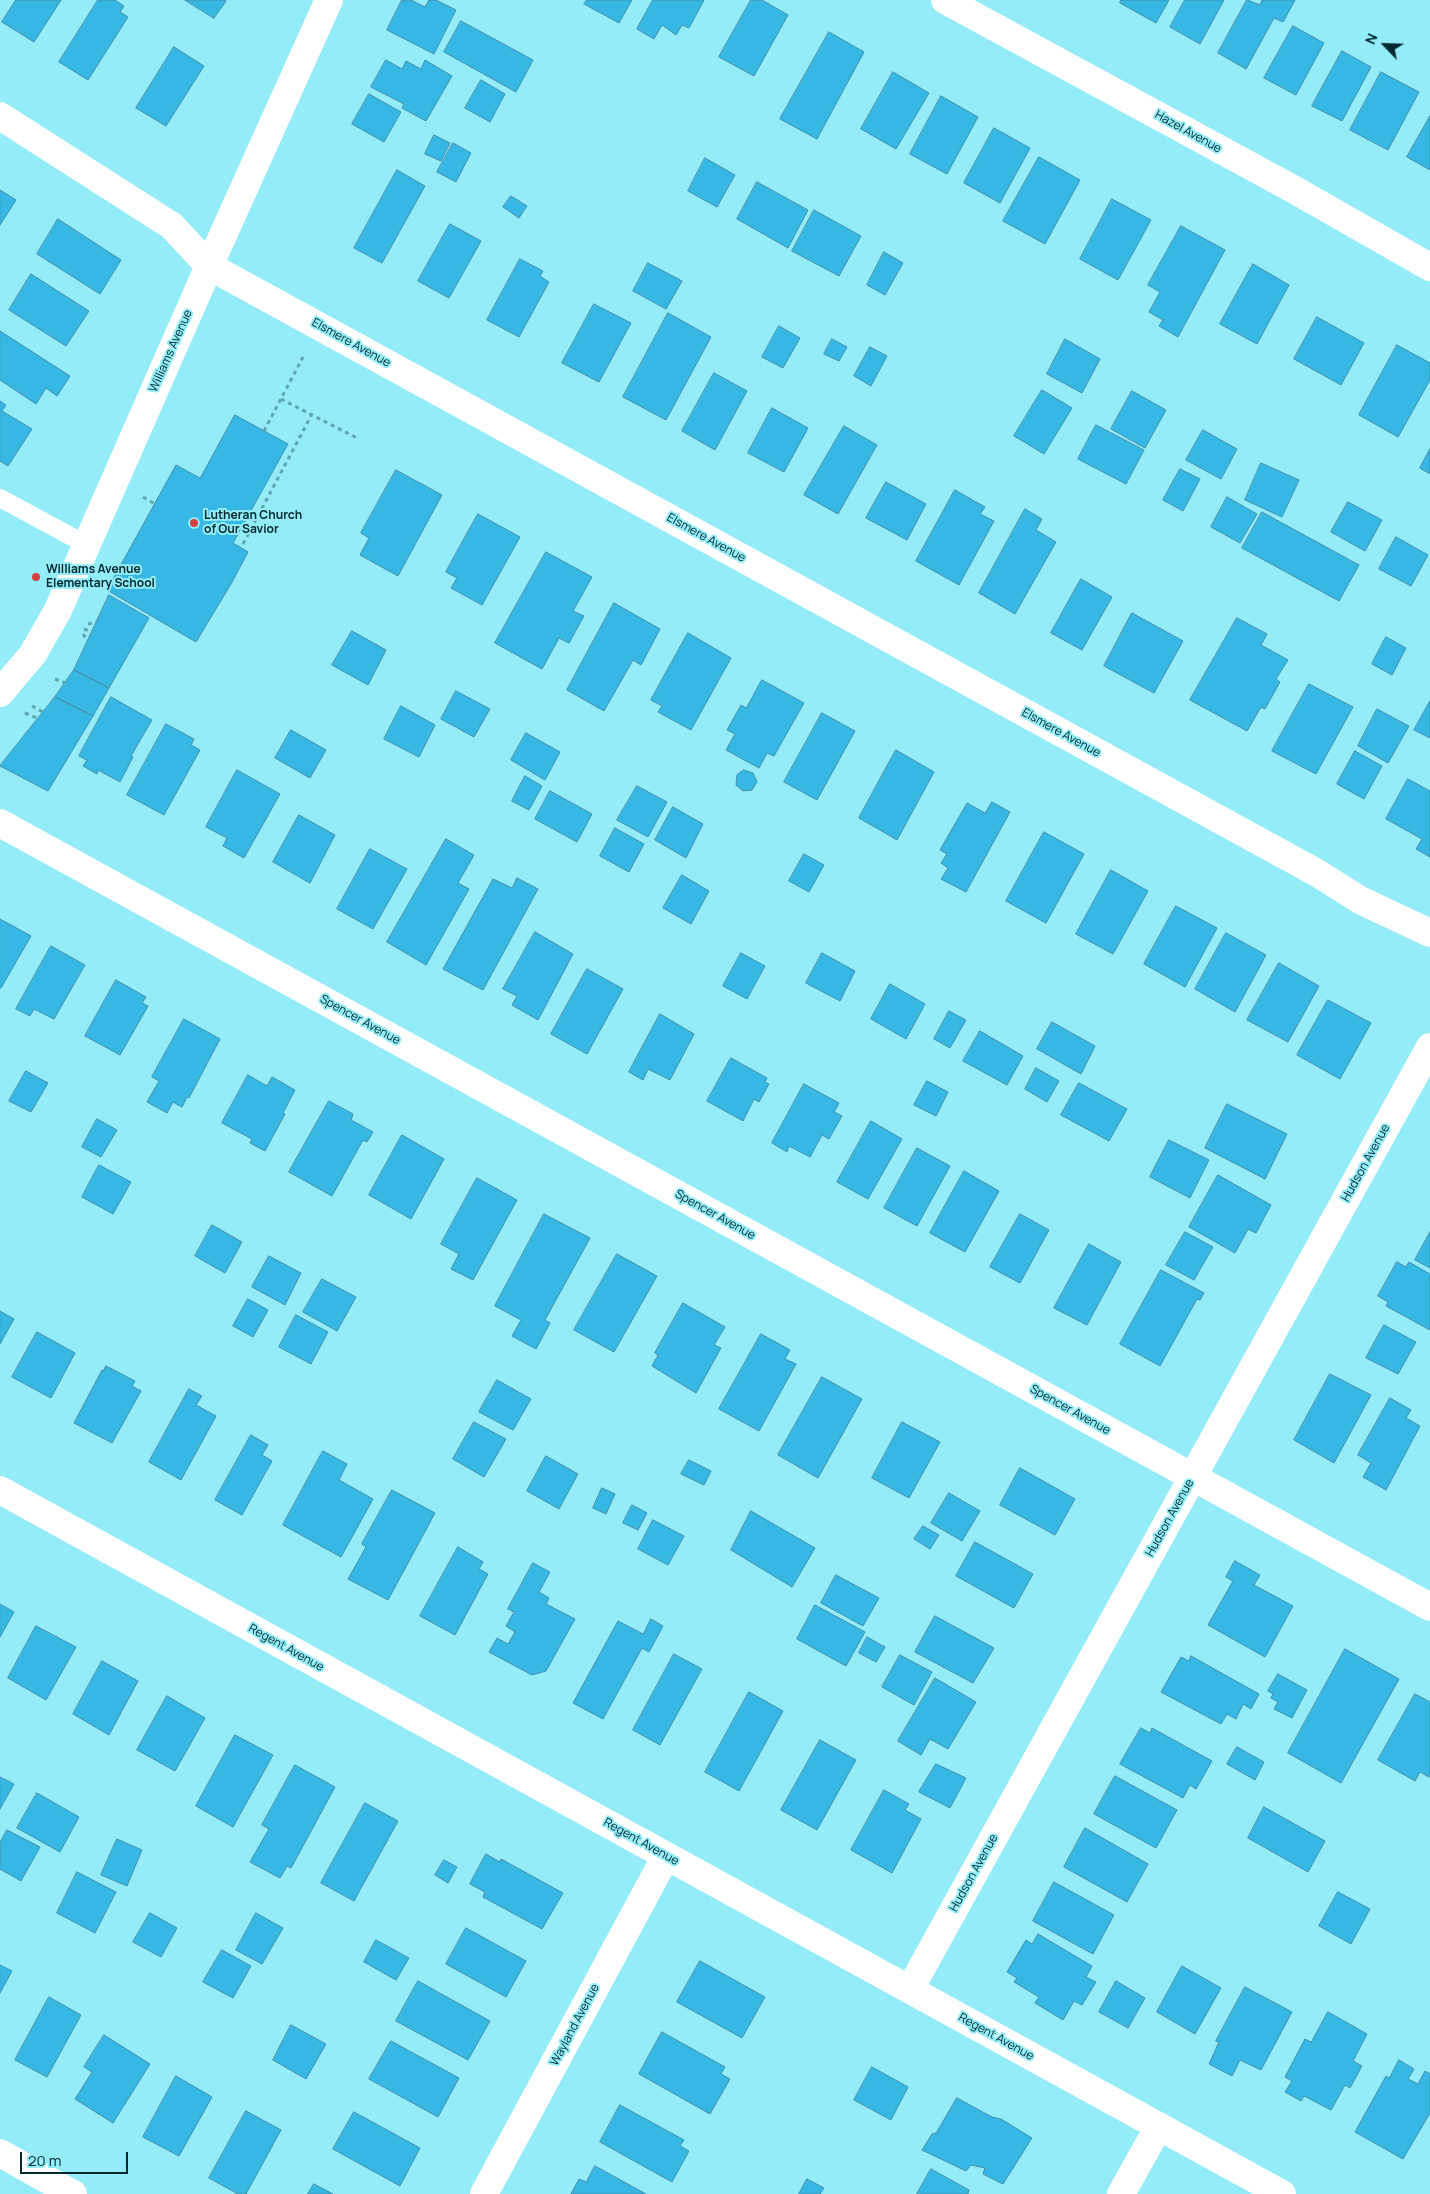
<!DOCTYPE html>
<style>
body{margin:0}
#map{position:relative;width:1430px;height:2194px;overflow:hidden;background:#93ecf7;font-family:Manrope,sans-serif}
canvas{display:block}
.north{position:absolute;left:1360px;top:20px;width:50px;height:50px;-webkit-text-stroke:4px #93ecf7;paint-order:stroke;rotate:294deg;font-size:14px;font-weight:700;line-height:20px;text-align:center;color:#01292e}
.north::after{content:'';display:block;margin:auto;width:18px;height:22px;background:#01292e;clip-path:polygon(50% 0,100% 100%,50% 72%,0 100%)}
.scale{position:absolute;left:20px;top:2152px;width:108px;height:22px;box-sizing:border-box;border:2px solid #01292e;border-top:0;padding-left:6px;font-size:15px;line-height:18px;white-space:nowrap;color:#01292e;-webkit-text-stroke:4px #93ecf7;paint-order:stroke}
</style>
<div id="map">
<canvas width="1430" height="2194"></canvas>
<div class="north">N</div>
<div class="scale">20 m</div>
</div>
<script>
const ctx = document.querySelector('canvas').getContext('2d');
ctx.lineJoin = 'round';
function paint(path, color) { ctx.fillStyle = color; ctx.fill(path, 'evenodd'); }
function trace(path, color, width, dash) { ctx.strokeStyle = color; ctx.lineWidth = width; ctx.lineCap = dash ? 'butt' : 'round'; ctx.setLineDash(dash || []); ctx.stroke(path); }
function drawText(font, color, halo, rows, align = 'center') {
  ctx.font = font + ' Manrope,sans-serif'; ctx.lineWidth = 4; ctx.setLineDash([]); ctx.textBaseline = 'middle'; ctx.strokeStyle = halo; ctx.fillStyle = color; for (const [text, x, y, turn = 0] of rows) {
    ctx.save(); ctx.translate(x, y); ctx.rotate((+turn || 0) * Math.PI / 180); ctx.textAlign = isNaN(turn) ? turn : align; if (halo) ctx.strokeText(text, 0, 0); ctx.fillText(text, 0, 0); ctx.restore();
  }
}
const building = new Path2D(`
 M16 0H61L34 42 2 22Z
 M98 0H115L124 6 120 12 128 17 88 80 59 62Z
 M185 0H225L226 1 214 18Z
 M402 0H411L425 7 429 0H436L456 10 434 54 387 30Z
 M587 0H632L619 23 584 4Z
 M653 0H704L689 28 682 25 676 35 662 25 654 39 637 29Z
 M751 0H762L788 15 754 76 719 57Z
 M1121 0H1169L1156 23 1120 3Z
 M1185 0H1224L1200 44 1170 27Z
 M1247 0 1260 5 1262 0H1295L1283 22 1274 18 1246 69 1218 53Z
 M461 21 533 60 516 92 444 52Z
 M1293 26 1324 43 1296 95 1264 78Z
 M829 32 864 52 817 139 780 119Z
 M174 47 204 66 166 126 136 108Z
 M1342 51 1371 67 1342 121 1312 106Z
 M386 60 402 69 406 61 421 69 425 60 452 76 426 121 402 108 404 104 371 87Z
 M893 72 929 93 896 149 861 129Z
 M1381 72 1419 92 1388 150 1350 130Z
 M481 80 505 94 490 122 465 108Z
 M369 94 401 112 384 142 352 124Z
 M941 96 978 117 947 174 910 154Z
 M1430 116V170L1407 157Z
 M994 128 1030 148 1000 203 964 183Z
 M434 135 450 143 441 161 425 154Z
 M453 143 471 153 456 182 437 172Z
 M1039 157 1080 180 1045 244 1003 221Z
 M705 158 735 175 717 207 688 191Z
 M397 170 425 186 382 263 354 248Z
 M757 182 808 210 788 248 737 219Z
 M0 190 16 200 0 225Z
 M511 196 527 206 519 218 503 207Z
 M1112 199 1151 220 1118 280 1080 259Z
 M814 210 861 236 839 276 792 251Z
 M58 219 121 260 100 294 37 254Z
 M450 224 481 241 449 298 418 281Z
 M1181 226 1225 250 1178 337 1159 326 1163 320 1149 312 1160 292 1148 285Z
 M884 252 903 263 885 295 867 285Z
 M520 259 543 271 540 276 549 282 519 337 487 320Z
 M648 263 682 281 666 309 633 291Z
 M1253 264 1289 285 1257 344 1220 324Z
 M31 274 89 311 66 346 9 310Z
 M594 304 631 323 599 382 562 363Z
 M668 313 711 337 666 420 623 397Z
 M1317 317 1364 343 1341 385 1294 359Z
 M779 326 800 338 783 368 762 357Z
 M0 331 70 376 57 396 46 388 36 404 0 380Z
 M832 339 847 347 839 361 824 354Z
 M1065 339 1100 359 1082 393 1047 374Z
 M1397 345 1430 363V380L1398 437 1359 415Z
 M870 347 887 356 871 386 854 376Z
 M714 373 747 391 715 450 682 431Z
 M1042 390 1072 408 1044 454 1014 436Z
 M1132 391 1166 410 1145 448 1111 429Z
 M0 401 6 405 2 411 32 429 8 466 0 461Z
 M772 408 808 428 784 472 748 453Z
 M235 415 288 444 233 543 248 552 231 584 196 642 107 590 176 465 200 478Z
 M1096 425 1144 450 1126 484 1078 459Z
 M844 426 877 445 838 514 804 495Z
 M1203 430 1237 449 1221 479 1186 460Z
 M1430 449V474L1420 468Z
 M1261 463 1299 480 1282 517 1245 500Z
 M1180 469 1200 479 1183 511 1163 500Z
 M396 470 442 495 398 576 360 555 369 538 361 533Z
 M886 482 926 504 907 540 866 518Z
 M955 490 985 507 980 514 994 521 959 585 916 561Z
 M1227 497 1257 514 1240 543 1211 527Z
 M1348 502 1382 520 1365 551 1331 532Z
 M1025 509 1042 519 1036 530 1056 542 1015 614 979 593Z
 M1262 512 1359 565 1339 601 1242 548Z
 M478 514 520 537 482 605 451 588 457 578 446 572Z
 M1396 537 1428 555 1411 586 1379 569Z
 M546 552 592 577 573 611 584 616 569 643 559 638 542 669 495 643Z
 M1081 579 1112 597 1082 650 1051 633Z
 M109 595 149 618 109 688 74 670Z
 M614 603 660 629 641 665 633 660 604 711 567 690Z
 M1132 613 1183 641 1154 693 1104 666Z
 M1237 618 1267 634 1261 645 1288 660 1276 679 1280 682 1265 709 1261 707 1247 731 1190 700Z
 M352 631 386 650 368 685 332 665Z
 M688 633 731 658 691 730 658 712 662 706 651 700Z
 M1386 637 1406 648 1392 675 1372 664Z
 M74 670 109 688 93 716 55 697Z
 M762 680 804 703 774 756 767 753 759 768 726 750 735 734 727 730 741 705 746 708Z
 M1309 684 1353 707 1316 774 1272 751Z
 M456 691 490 709 474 737 441 719Z
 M55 697 93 716 48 791 0 766Z
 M111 697 152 720 131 756 133 757 120 782 98 770 97 774 83 766 87 760 79 756Z
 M1430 701V738L1414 730Z
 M401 706 435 725 419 757 384 739Z
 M1377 709 1409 726 1388 763 1358 746Z
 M822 713 855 731 817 800 784 782Z
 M166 724 194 739 191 745 200 750 164 815 127 795Z
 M291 730 326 750 310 778 275 758Z
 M526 733 560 752 545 780 511 760Z
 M896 750 934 772 897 840 859 818Z
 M1355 751 1382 766 1364 799 1337 784Z
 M237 770 280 794 244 858 223 846 227 838 206 827Z
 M744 770 753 773 757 782 752 790 743 791 736 785 737 775Z
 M525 776 542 786 529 810 512 801Z
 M1408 779 1430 791V857L1416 849 1422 839 1386 819Z
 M637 786 667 802 648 837 617 820Z
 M550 791 592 814 577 842 535 819Z
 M992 802 1010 812 966 892 941 879 948 868 941 863 947 854 940 850 967 803 985 813Z
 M673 807 703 824 686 858 655 840Z
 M299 815 335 835 310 883 273 862Z
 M615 828 644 844 629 872 600 856Z
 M1044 832 1084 854 1046 923 1006 901Z
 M446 839 474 855 458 883 469 889 426 965 387 942Z
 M370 849 407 869 373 929 337 909Z
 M804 854 824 865 809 892 789 881Z
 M1111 870 1148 891 1113 954 1076 934Z
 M682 875 709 891 691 924 663 908Z
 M517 878 538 889 483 990 443 969 493 879 512 888Z
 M1176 906 1217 928 1185 987 1144 964Z
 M0 919 31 936 1 988H0Z
 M535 932 573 954 538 1020 512 1005 517 996 503 989Z
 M1226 933 1266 955 1235 1012 1195 989Z
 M51 946 85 965 54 1019 34 1009 30 1016 16 1009Z
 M741 953 765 966 747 999 723 986Z
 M822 953 855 971 840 1001 806 983Z
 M1279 963 1319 986 1288 1042 1247 1020Z
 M587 969 623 989 587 1054 551 1034Z
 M116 980 146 997 142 1003 148 1006 120 1055 85 1036Z
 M890 984 925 1004 906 1039 871 1019Z
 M1328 1000 1371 1023 1340 1079 1297 1055Z
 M949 1011 966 1020 950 1048 934 1039Z
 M660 1014 694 1034 670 1080 648 1069 643 1080 629 1072Z
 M184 1019 220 1039 189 1098 187 1097 182 1107 173 1102 167 1113 147 1102 159 1081 152 1077Z
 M1052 1022 1095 1046 1081 1074 1037 1049Z
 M980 1031 1023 1056 1007 1085 963 1061Z
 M731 1058 767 1078 765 1082 769 1084 759 1102 754 1099 743 1121 707 1101Z
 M1036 1068 1059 1081 1047 1102 1025 1089Z
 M26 1071 48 1083 31 1112 9 1101Z
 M248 1075 267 1086 272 1077 295 1090 283 1113 285 1114 265 1151 250 1143 252 1139 222 1123Z
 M927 1081 948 1092 936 1116 914 1105Z
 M1079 1083 1127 1109 1109 1141 1061 1115Z
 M804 1084 839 1103 834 1112 842 1116 829 1139 822 1135 810 1157 789 1146 787 1152 772 1143Z
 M329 1101 353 1114 351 1120 373 1132 367 1142 363 1140 332 1196 289 1172Z
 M1227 1104 1287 1134 1265 1179 1205 1148Z
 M97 1119 117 1130 101 1157 82 1147Z
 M871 1121 902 1139 868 1199 837 1182Z
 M402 1135 444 1159 411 1219 369 1195Z
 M1169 1140 1209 1160 1190 1198 1150 1177Z
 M917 1148 950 1166 917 1226 884 1208Z
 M99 1165 131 1182 113 1214 82 1197Z
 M964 1171 999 1191 965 1252 930 1233Z
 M1218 1175 1271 1205 1256 1233 1248 1229 1235 1253 1189 1227Z
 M477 1178 517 1200 473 1280 451 1269 459 1254 441 1244Z
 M544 1214 590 1238 545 1320 550 1323 536 1349 512 1336 521 1320 495 1306Z
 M1020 1214 1049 1230 1020 1283 990 1267Z
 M212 1225 242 1242 225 1273 195 1256Z
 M1185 1232 1213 1247 1194 1280 1166 1265Z
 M1430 1232V1268L1415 1260Z
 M1089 1244 1121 1262 1087 1325 1054 1308Z
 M617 1254 657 1276 614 1352 574 1330Z
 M269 1256 301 1273 285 1305 252 1287Z
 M1397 1262 1406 1267 1409 1262 1430 1274V1330L1386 1306 1388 1302 1378 1296Z
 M1161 1270 1204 1293 1200 1300 1197 1299 1160 1366 1120 1344Z
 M322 1279 356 1297 337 1331 303 1312Z
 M248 1299 268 1310 253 1337 233 1326Z
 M683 1303 725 1327 714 1345 721 1348 696 1393 652 1366 658 1355 655 1353Z
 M0 1311 14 1319 0 1344Z
 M296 1315 328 1332 311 1364 279 1347Z
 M1384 1325 1416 1342 1398 1374 1366 1358Z
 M37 1332 75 1353 51 1398 12 1377Z
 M761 1334 790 1350 785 1359 796 1364 759 1431 719 1409Z
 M106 1366 135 1381 132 1386 141 1391 112 1443 74 1423 102 1370 103 1371Z
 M1330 1374 1371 1395 1334 1463 1294 1440Z
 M822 1377 862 1399 818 1478 778 1455Z
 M497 1380 531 1399 513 1430 479 1412Z
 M189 1389 202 1396 196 1405 216 1416 181 1480 149 1462Z
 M1390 1398 1411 1410 1406 1418 1420 1426 1386 1490 1363 1477 1371 1463 1358 1455Z
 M474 1422 506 1439 484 1477 453 1459Z
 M902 1422 940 1442 909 1498 872 1478Z
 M251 1435 268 1445 262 1455 272 1461 242 1515 215 1500Z
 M323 1451 347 1464 339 1480 373 1499 341 1557 283 1525Z
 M546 1456 578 1474 559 1509 527 1491Z
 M689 1460 711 1471 704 1485 681 1474Z
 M1020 1468 1075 1499 1055 1535 1000 1505Z
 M602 1488 615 1494 606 1514 593 1508Z
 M392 1490 435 1513 388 1600 348 1579 366 1547 362 1544Z
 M949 1493 980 1511 962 1541 931 1523Z
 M632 1505 647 1513 638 1530 623 1523Z
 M751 1511 815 1548 792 1587 731 1550Z
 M653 1520 684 1536 668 1565 638 1549Z
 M923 1526 939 1535 930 1549 914 1539Z
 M975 1542 1033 1574 1014 1608 956 1576Z
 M458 1547 483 1562 479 1569 488 1574 455 1635 420 1616Z
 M1235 1561 1260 1575 1254 1585 1293 1606 1265 1657 1208 1625 1233 1581 1226 1577Z
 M533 1563 550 1572 539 1592 549 1598 546 1604 575 1619 546 1671 532 1675 489 1652 497 1638 508 1644 515 1632 506 1626 514 1612 508 1609Z
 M836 1575 879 1598 863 1626 821 1603Z
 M0 1604 14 1612 0 1637Z
 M815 1605 865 1632 846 1666 797 1639Z
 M935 1616 994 1648 973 1683 915 1652Z
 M651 1619 663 1626 649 1652 642 1648 603 1719 573 1703 618 1621 643 1634Z
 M36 1626 76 1647 46 1700 8 1678Z
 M867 1637 885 1647 876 1662 859 1653Z
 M1345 1649 1399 1679 1341 1783 1288 1753Z
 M674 1654 702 1669 660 1745 633 1730Z
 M900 1655 932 1672 914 1705 882 1687Z
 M1191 1656 1259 1694 1251 1709 1243 1704 1236 1719 1227 1714 1221 1724 1161 1692 1181 1657 1189 1661Z
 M102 1661 138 1681 109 1735 73 1714Z
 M1278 1674 1307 1690 1292 1718 1274 1709 1278 1702 1271 1698 1273 1694 1268 1691Z
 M935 1678 976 1702 948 1749 930 1739 921 1755 898 1741Z
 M749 1692 783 1711 739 1791 705 1772Z
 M1415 1694 1430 1702V1776L1429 1777 1420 1772 1415 1781 1378 1760Z
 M167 1696 205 1718 175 1771 137 1750Z
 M1141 1728 1150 1733 1152 1728 1212 1761 1196 1789 1190 1785 1183 1798 1120 1764Z
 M235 1735 273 1755 233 1827 196 1806Z
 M820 1740 856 1760 817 1830 781 1810Z
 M1237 1747 1264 1762 1255 1780 1227 1764Z
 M936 1764 966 1778 950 1808 919 1792Z
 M295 1765 335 1787 291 1868 287 1866 280 1878 250 1862 269 1829 262 1825Z
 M1115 1776 1177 1810 1156 1848 1094 1814Z
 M0 1777 14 1784 0 1809Z
 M884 1790 909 1804 905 1810 921 1819 892 1873 851 1850Z
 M37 1793 79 1817 60 1852 17 1828Z
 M365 1803 398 1821 354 1901 321 1883Z
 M1264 1807 1325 1841 1308 1872 1248 1838Z
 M1085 1828 1148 1864 1127 1902 1064 1867Z
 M7 1830 40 1847 21 1881 0 1869V1843Z
 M117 1839 142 1850 127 1886 101 1875Z
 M486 1854 500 1862 501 1859 563 1893 542 1929 483 1897 485 1892 470 1884Z
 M444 1860 457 1867 448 1883 435 1875Z
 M77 1872 116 1892 95 1933 57 1913Z
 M1054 1882 1114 1915 1093 1954 1033 1921Z
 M1338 1892 1370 1909 1351 1944 1319 1926Z
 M150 1913 177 1928 161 1957 133 1942Z
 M256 1913 283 1928 262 1964 236 1950Z
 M466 1928 526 1961 506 1997 446 1964Z
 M1038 1934 1092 1966 1086 1977 1096 1982 1082 2005 1074 2001 1063 2020 1035 2003 1039 1997 1014 1982 1017 1978 1007 1972 1026 1940 1032 1944Z
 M376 1940 409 1958 396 1980 364 1962Z
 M222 1950 251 1966 233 1998 203 1982Z
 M700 1961 765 1997 742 2038 677 2002Z
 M0 1965 12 1971 0 1993Z
 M1182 1966 1221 1988 1195 2034 1157 2012Z
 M418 1981 490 2021 468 2060 396 2021Z
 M1116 1981 1145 1998 1128 2028 1099 2012Z
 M1245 1987 1292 2012 1261 2070 1240 2060 1232 2076 1209 2064 1219 2042 1216 2041Z
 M49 1997 81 2015 47 2077 15 2060Z
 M1328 2012 1367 2034 1353 2061 1362 2066 1350 2088 1345 2085 1331 2110 1304 2096 1301 2101 1285 2092 1292 2081 1285 2077 1305 2039 1311 2042Z
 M291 2025 326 2044 306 2079 273 2060Z
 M662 2032 725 2067 721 2074 730 2079 710 2114 639 2074Z
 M104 2035 150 2064 113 2123 75 2099 92 2072 84 2067Z
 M391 2041 459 2078 438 2117 369 2079Z
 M1399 2060 1414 2069 1408 2079 1418 2084 1425 2071 1430 2074V2113L1403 2159 1355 2132 1386 2076 1389 2078Z
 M872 2067 908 2087 891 2120 854 2100Z
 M176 2076 212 2097 179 2156 143 2137Z
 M957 2098 992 2117 1001 2119 1032 2138 1003 2184 983 2174 985 2168 971 2165 966 2171 922 2150 932 2134 936 2133Z
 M620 2105 684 2140 680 2146 689 2151 672 2182 600 2142Z
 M246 2111 281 2130 246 2194H238L209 2178Z
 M354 2112 420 2148 400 2186 333 2149Z
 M595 2166 646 2194H571L579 2179 586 2182Z
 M931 2169 969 2190 968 2194H917Z
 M807 2179 824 2188 820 2194H799Z
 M314 2184 333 2194H308Z`);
const path = new Path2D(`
 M281 399 357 438
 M264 431 303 357
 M143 497 155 504
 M243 544 311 416
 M88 624 97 622
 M84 629 93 632
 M83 634 88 641
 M55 679 65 683
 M32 706 43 712
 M25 713 37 718`);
const lane = new Path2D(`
 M0 498 85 544`);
const street = new Path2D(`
 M945 0 1293 189 1430 267
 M0 116 172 226 209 266 1319 874 1360 900 1430 933
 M0 823 1430 1607
 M0 1490 1282 2194
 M910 1989 1430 1047
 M0 2153 73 2194
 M484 2194 666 1856
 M1121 2194 1159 2126`);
const secondary = new Path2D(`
 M0 693 33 654 58 610 209 266 329 0`);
const markers = [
 [194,523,5,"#d1423f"],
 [36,577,5,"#d1423f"]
];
const streetNames = [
 ["Hazel Avenue",1188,132,29],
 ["Elsmere Avenue",351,343,29],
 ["Williams Avenue",171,351,-66],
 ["Elsmere Avenue",706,538,29],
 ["Elsmere Avenue",1061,733,29],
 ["Spencer Avenue",360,1020,29],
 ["Hudson Avenue",1366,1163,-61],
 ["Spencer Avenue",715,1215,29],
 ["Spencer Avenue",1070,1410,29],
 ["Hudson Avenue",1170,1518,-61],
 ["Regent Avenue",286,1648,29],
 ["Regent Avenue",641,1842,29],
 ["Hudson Avenue",974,1873,-61],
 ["Wayland Avenue",575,2025,-62],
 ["Regent Avenue",996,2037,29]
];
const poiNames = [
 ["Lutheran Church",204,516],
 ["of Our Savior",204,530],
 ["Williams Avenue",46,570],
 ["Elementary School",46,584]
];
paint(building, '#37b8e4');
trace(building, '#428fac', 1);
trace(path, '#5ea6af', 3, [4, 4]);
trace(lane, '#fff', 18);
trace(street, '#fff', 28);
trace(secondary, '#fff', 28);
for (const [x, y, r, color] of markers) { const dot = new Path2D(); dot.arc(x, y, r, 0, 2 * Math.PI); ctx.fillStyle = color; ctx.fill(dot); trace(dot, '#93ecf7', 2); }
drawText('12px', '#01292e', '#93ecf7', streetNames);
drawText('bold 12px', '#01292e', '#93ecf7', poiNames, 'left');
</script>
